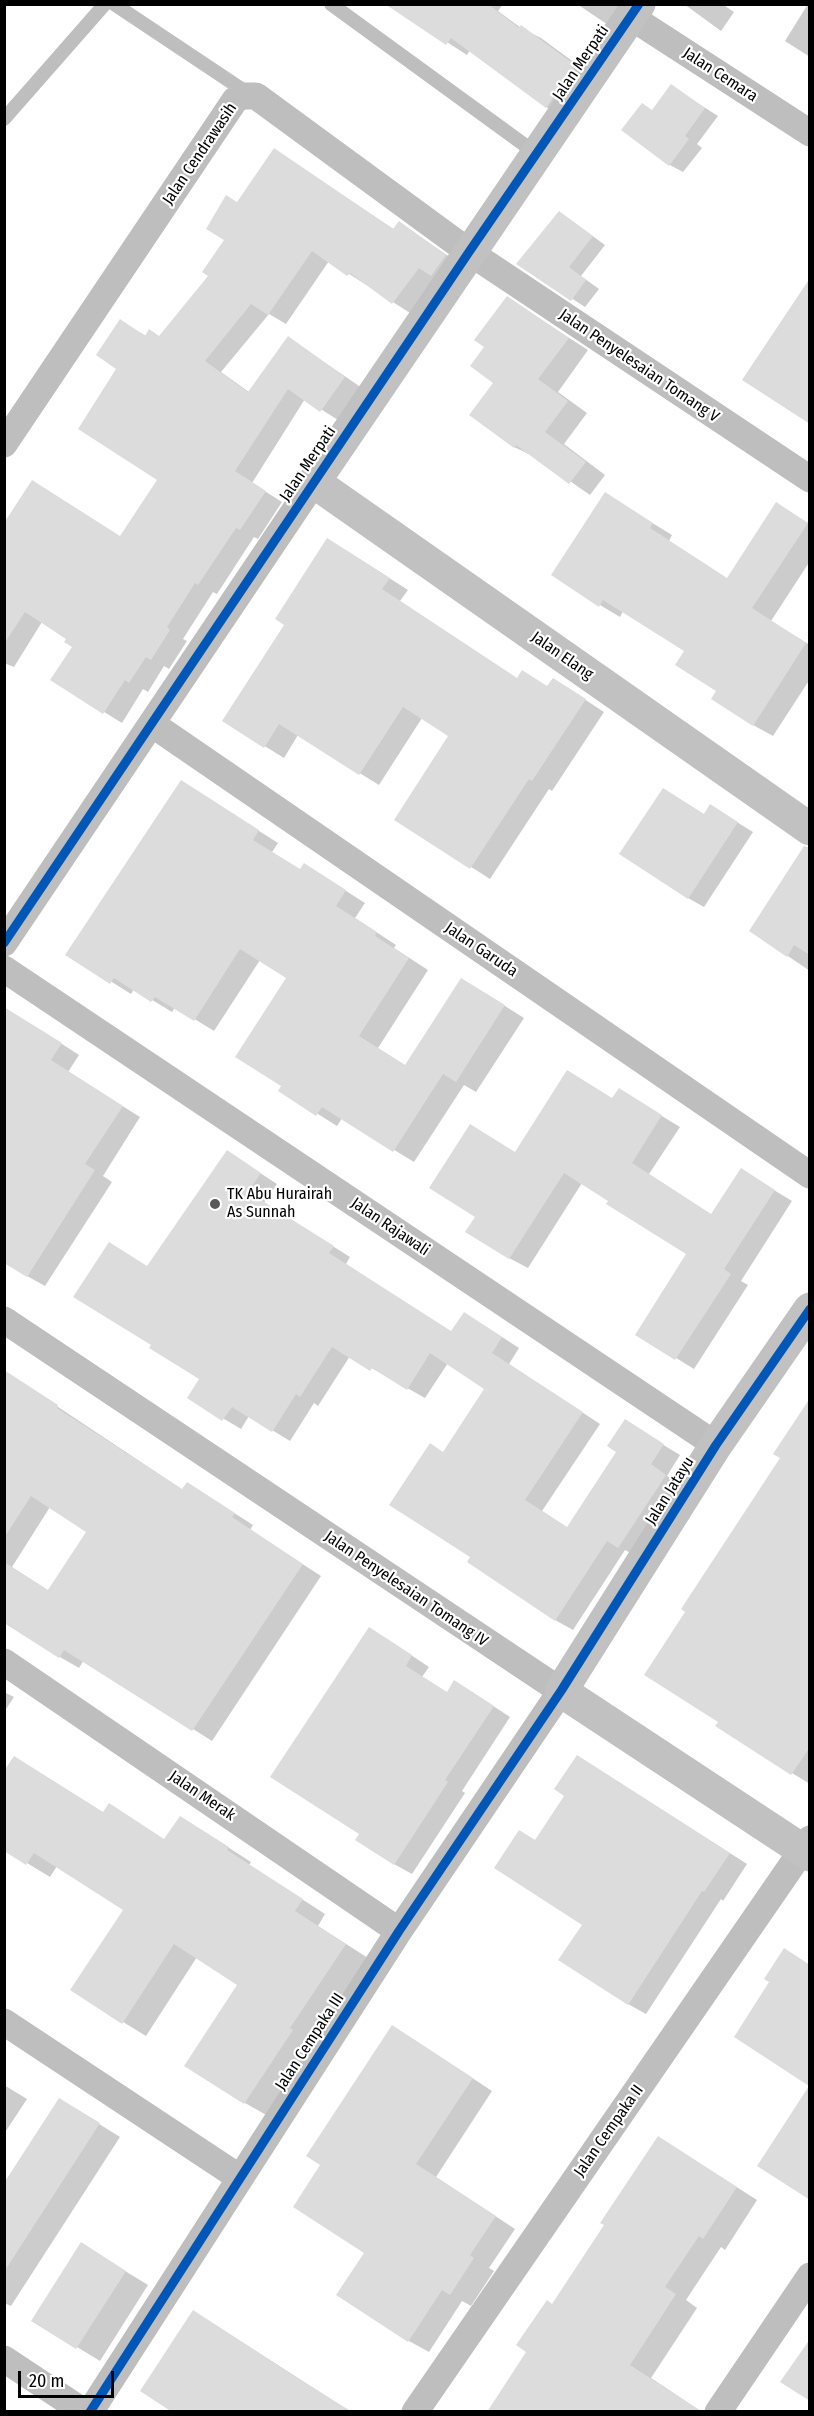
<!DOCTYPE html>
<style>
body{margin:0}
#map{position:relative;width:814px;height:2416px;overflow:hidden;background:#fff;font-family:"Fira Sans Condensed",sans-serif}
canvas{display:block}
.frame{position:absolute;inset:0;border:6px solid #000;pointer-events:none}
.scale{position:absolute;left:18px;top:2371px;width:96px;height:27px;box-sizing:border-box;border:3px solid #000;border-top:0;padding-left:8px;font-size:18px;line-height:21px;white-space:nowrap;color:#000;-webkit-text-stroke:4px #fff;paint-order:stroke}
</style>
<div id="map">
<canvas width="814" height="2416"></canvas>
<div class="frame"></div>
<div class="scale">20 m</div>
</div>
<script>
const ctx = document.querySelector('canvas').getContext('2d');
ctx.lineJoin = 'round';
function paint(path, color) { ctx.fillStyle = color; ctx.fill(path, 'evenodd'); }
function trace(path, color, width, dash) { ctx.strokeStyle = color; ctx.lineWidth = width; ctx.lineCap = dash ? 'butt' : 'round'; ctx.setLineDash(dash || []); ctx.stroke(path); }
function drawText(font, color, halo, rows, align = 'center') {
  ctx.font = font + ' "Fira Sans Condensed",sans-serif'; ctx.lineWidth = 4.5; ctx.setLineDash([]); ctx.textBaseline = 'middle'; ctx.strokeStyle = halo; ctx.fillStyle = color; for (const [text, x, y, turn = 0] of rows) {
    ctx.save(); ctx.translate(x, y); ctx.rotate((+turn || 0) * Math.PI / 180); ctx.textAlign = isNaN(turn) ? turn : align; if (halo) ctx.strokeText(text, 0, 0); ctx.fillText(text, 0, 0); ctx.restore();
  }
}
const shadow = new Path2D(`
 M388 4H503L498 11 521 28 541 38 594 77 566 118 546 107 470 50 467 55Z
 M577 4H639L620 33Z
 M684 4H722L734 12 721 31Z
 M808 4H810V57L785 41Z
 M671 86 718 116 697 144 702 148 683 172 670 165 653 111Z
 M275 150 395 230 400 223 463 266 410 313 329 261 286 324 269 314 221 372 249 392 289 338 362 388 338 420 305 399 252 483 282 502 258 539 254 537 217 594 213 592 183 639 187 641 169 669 164 666 148 692 143 689 122 723 52 680 74 646 68 638 42 622 14 667 4 663V543L121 537 159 479 118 369 121 321 146 336 160 337 211 275 238 204Z
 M572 221 605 245 581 276 599 289 585 307 518 264Z
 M507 298 588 350 558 392 587 413 564 444 605 475 590 495 535 457 514 447 486 347Z
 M605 494 672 535 669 541 728 579 796 516 810 524V561L771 621 810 645V679L773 736 753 725 718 690 686 650 623 611 620 617 600 605Z
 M347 551 408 590 400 601 518 679 523 672 548 687 572 691 604 712 552 791 549 789 490 879 396 819 450 735 422 718 379 785 298 735 284 758 224 721Z
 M201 794 278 843 272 852 301 871 324 877 365 903 355 918 396 945 394 948 428 970 378 1048 406 1066 481 991 524 1018 476 1092 464 1085 414 1162 342 1118 337 1126 280 1090 283 1086 288 977 260 960 214 1031 175 1007 172 1012 134 989 131 994 67 954Z
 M705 815 727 816 753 832 704 907 688 898Z
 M810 868V971L751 931Z
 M31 1024 79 1055 68 1072 140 1117 103 1176 112 1182 45 1286 27 1276Z
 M613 1100 637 1101 680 1127 649 1174 712 1215 759 1181 792 1201 741 1281 748 1285 694 1369 637 1334 688 1254 582 1183 528 1268 509 1258 516 1153Z
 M228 1152 277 1184 264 1203 350 1257 346 1264 452 1333 482 1324 519 1348 509 1364 600 1424 542 1511 568 1528 642 1432 680 1455 667 1476 683 1486 636 1556 625 1550 573 1630 555 1620 472 1557 444 1453 486 1388 448 1363 425 1398 350 1356 318 1406 314 1403 290 1441 249 1416 241 1429 189 1398 201 1379 148 1268Z
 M4 1371 183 1490 206 1495 253 1525 250 1530 321 1576 212 1741 84 1660 79 1668 60 1657 23 1633 4 1616ZM50 1507 88 1531 49 1591 12 1567Z
 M810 1419V1784L792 1773 782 1457Z
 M387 1639 429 1667 422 1677 448 1693 472 1692 510 1717 462 1791 465 1793 412 1874 394 1864 361 1833Z
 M4 1692 14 1697 4 1712Z
 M595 1767 747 1864 723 1901 721 1899 646 2014 628 2004 536 1842Z
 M104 1813 165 1840 203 1831 251 1862 249 1865 325 1914 318 1926 368 1958 268 2116 245 2103 239 1985 197 1957 146 2036 123 2022 125 1910 57 1866 50 1877 4 1849Z
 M413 2039 492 2091 436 2177 515 2229 489 2268 494 2271 471 2306 462 2301 429 2352 409 2341 366 2253Z
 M4 2085 27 2099 4 2134Z
 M80 2112 120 2137 11 2306 4 2303V2185Z
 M680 2151 757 2200 725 2250 721 2247 686 2300 697 2308 651 2378 702 2412H489L528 2351 553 2305Z
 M104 2258 148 2285 100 2361 77 2347Z
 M214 2324 351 2412H174Z`);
const building = new Path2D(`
 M385 4H488L519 28 521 25 575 65 546 108 451 38 446 45Z
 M671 84 705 108 685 136 689 139 669 166 621 130 642 103 652 110Z
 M274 148 393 229 399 221 446 255 431 276 419 268 392 304 350 273 347 276 312 251 268 315 251 304 205 361 248 392 288 336 345 377 320 412 288 389 235 471 266 491 240 530 236 528 198 585 195 583 167 627 170 630 151 660 146 657 129 683 125 680 103 714 50 680 72 647 64 642 66 639 25 612 4 644V523L32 480 120 536 157 480 78 429 116 369 96 355 120 319 145 336 149 329 159 336 208 276 202 272 224 240 206 229 226 195 237 202Z
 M559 211 593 236 569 267 586 280 571 301 516 264Z
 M810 278V424L742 380Z
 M507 296 569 338 538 379 568 401 545 432 586 462 569 484 516 445 514 448 469 415 493 383 470 366 484 347 474 340Z
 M605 492 653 523 650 528 727 578 776 502 808 523 752 608 806 643 753 726 711 699 716 691 675 665 684 651 603 600 599 607 551 575Z
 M327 538 390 578 382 589 517 678 522 670 547 686 553 678 586 699 532 781 529 779 470 869 394 820 448 736 403 707 359 775 279 724 264 748 222 721 284 625 275 619Z
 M181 780 259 830 253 840 300 869 304 863 346 890 336 906 377 932 375 936 409 958 359 1036 405 1065 461 978 505 1005 456 1082 443 1074 393 1152 322 1107 316 1116 278 1091 281 1086 235 1057 286 978 240 949 194 1021 155 997 151 1002 114 978 110 984 65 955Z
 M663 788 704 814 710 804 738 822 688 899 619 854Z
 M804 846 810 848V955L794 945 787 957 749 931Z
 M4 1007 62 1043 51 1060 123 1106 85 1164 95 1170 27 1277 4 1263Z
 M567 1070 612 1098 619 1088 662 1115 632 1163 711 1214 741 1168 775 1190 724 1269 731 1274 675 1360 635 1335 686 1254 606 1204 608 1201 564 1173 509 1259 465 1232 475 1217 429 1188 470 1124 515 1152Z
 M227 1150 261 1173 248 1192 334 1246 329 1253 451 1331 464 1312 502 1337 492 1353 583 1412 525 1500 567 1527 616 1452 607 1446 625 1419 664 1444 651 1464 666 1475 618 1548 607 1541 555 1621 467 1562 470 1557 389 1505 430 1443 443 1452 484 1389 430 1353 407 1390 372 1368 370 1371 332 1347 300 1397 296 1394 272 1432 232 1407 222 1421 187 1398 199 1379 149 1348 151 1345 73 1297 109 1242 147 1266Z
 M4 1370 58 1405 57 1408 182 1489 187 1482 235 1513 232 1517 303 1564 192 1731 64 1650 59 1658 4 1623V1562L48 1590 86 1532 31 1496 4 1538Z
 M810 1398V1747L791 1775 715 1726 718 1722 644 1675 685 1612 681 1609 780 1458 773 1454Z
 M369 1627 412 1655 406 1666 447 1692 454 1680 494 1706 445 1780 448 1782 394 1865 355 1840 359 1834 270 1777Z
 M577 1755 730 1853 704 1892 702 1891 628 2005 558 1960 582 1925 494 1868 519 1830 535 1840 564 1796 554 1789Z
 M14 1756 103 1812 109 1803 164 1839 180 1816 229 1847 227 1850 303 1899 295 1911 346 1944 290 2028 293 2030 244 2104 184 2066 237 1985 174 1944 122 2024 70 1990 123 1910 34 1853 26 1865 4 1851V1771Z
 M784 1948 810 1965V2200L757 2166 809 2086 734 2037 769 1982 764 1979Z
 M392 2025 473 2078 416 2164 496 2216 470 2255 474 2258 450 2295 442 2290 408 2342 336 2295 364 2253 293 2207 320 2165 306 2156Z
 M59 2098 100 2123 4 2272V2183Z
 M658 2136 737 2187 703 2239 699 2236 665 2287 676 2294 630 2365 702 2412H487L526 2352 516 2345 547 2300 552 2304 604 2225 600 2223Z
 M81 2242 126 2271 76 2349 31 2321Z
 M193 2310 288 2372 352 2412H172L140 2391Z
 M810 2339V2401L780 2382Z`);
const lane = new Path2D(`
 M114 4 249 94
 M331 4 537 154
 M4 119 105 4`);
const street = new Path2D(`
 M631 17 810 133
 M4 444 235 100 242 96H256L469 252 810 479
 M152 724 810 1175
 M4 943 314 482
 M4 969 716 1445
 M4 1320 561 1691 399 1931 90 2412
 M4 1662 399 1931
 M4 2022 240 2178
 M4 2359 84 2412
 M415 2412 810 1839
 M718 2412 810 2276`);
const secondary = new Path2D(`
 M639 4 314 482 810 829
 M810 1309 716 1445 561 1691 810 1855`);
const cycleway = new Path2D(`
 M4 943 469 252 639 4
 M90 2412 399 1931 561 1691 716 1445 810 1309`);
const markers = [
 [215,1204,6,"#595959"]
];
const streetNames = [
 ["Jalan Merpati",581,63,-56],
 ["Jalan Cemara",720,75,33],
 ["Jalan Cendrawasih",200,154,-56],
 ["Jalan Penyelesaian Tomang V",639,366,34],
 ["Jalan Merpati",308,464,-56],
 ["Jalan Elang",562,656,35],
 ["Jalan Garuda",481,950,34],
 ["Jalan Rajawali",390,1227,34],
 ["Jalan Jatayu",670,1491,-58],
 ["Jalan Penyelesaian Tomang IV",406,1589,34],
 ["Jalan Merak",202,1796,34],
 ["Jalan Cempaka III",310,2042,-57],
 ["Jalan Cempaka II",609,2131,-55]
];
const poiNames = [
 ["TK Abu Hurairah",227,1195],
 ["As Sunnah",227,1213]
];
paint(shadow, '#0003');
paint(building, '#dcdcdc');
trace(lane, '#bebebe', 14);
trace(street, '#bebebe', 27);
trace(secondary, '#c1c1c1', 33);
trace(cycleway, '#0057b8', 9);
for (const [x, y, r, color] of markers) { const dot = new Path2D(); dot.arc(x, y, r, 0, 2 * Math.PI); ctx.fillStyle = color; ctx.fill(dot); trace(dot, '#fff', 2); }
drawText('16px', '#000', '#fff', streetNames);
drawText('16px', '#000', '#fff', poiNames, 'left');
</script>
